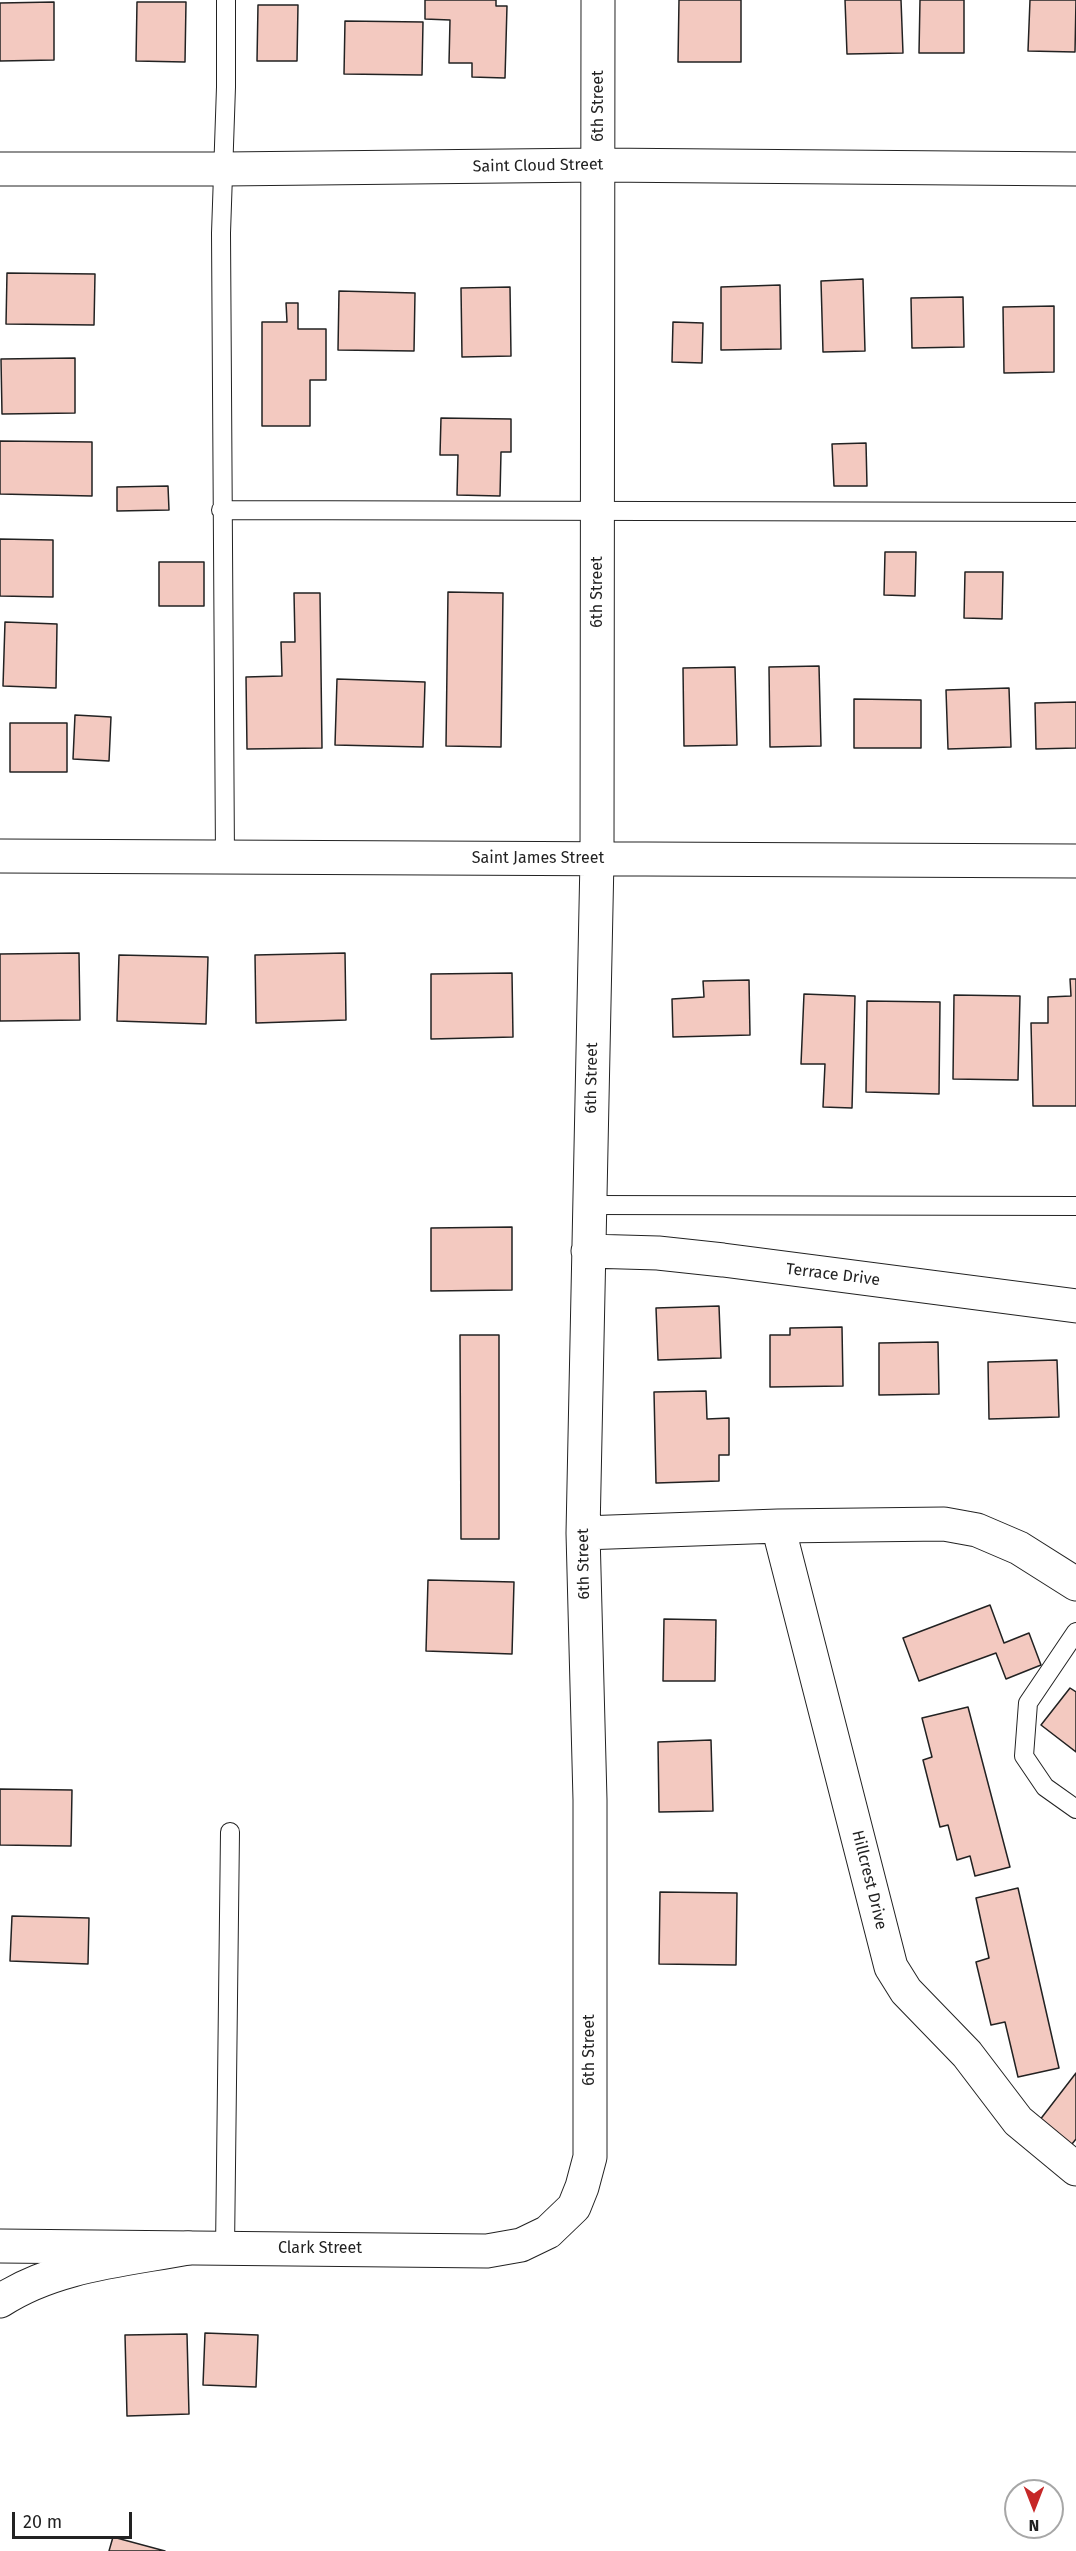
<!DOCTYPE html>
<style>
body{margin:0}
#map{position:relative;width:1076px;height:2551px;overflow:hidden;background:#fff;font-family:"Fira Sans",sans-serif}
canvas{display:block}
.north{position:absolute;left:1004px;top:2479px;width:60px;height:60px;box-sizing:border-box;background:#fff;border:2px solid #a7a7a7;border-radius:50%;rotate:180deg;font-size:16px;font-weight:700;line-height:24px;text-align:center;color:#222}
.north::after{content:'';display:block;margin:auto;width:21px;height:27px;background:#c62828;clip-path:polygon(50% 0,100% 100%,50% 72%,0 100%)}
.scale{position:absolute;left:12px;top:2512px;width:120px;height:27px;box-sizing:border-box;border:3px solid #222;border-top:0;padding-left:8px;font-size:18px;line-height:21px;white-space:nowrap;color:#222;-webkit-text-stroke:4px #fff;paint-order:stroke}
</style>
<div id="map">
<canvas width="1076" height="2551"></canvas>
<div class="north">N</div>
<div class="scale">20 m</div>
</div>
<script>
const ctx = document.querySelector('canvas').getContext('2d');
ctx.lineJoin = 'round';
function paint(path, color) { ctx.fillStyle = color; ctx.fill(path, 'evenodd'); }
function trace(path, color, width, dash) { ctx.strokeStyle = color; ctx.lineWidth = width; ctx.lineCap = dash ? 'butt' : 'round'; ctx.setLineDash(dash || []); ctx.stroke(path); }
function drawText(font, color, halo, rows, align = 'center') {
  ctx.font = font + ' "Fira Sans",sans-serif'; ctx.lineWidth = 4.5; ctx.setLineDash([]); ctx.textBaseline = 'middle'; ctx.strokeStyle = halo; ctx.fillStyle = color; for (const [text, x, y, turn = 0] of rows) {
    ctx.save(); ctx.translate(x, y); ctx.rotate((+turn || 0) * Math.PI / 180); ctx.textAlign = isNaN(turn) ? turn : align; if (halo) ctx.strokeText(text, 0, 0); ctx.fillText(text, 0, 0); ctx.restore();
  }
}
const building = new Path2D(`
 M425 0H496V6H507L505 78 472 77V63H449L450 20 425 19Z
 M679 0H741V62H678Z
 M845 0H901L903 53 847 54Z
 M920 0H964V53H919Z
 M1030 0H1076L1075 52 1028 51Z
 M54 2V60L0 61V3Z
 M137 2H186L185 62 136 61Z
 M258 5H298L297 61H257Z
 M345 21 423 22 422 75 344 74Z
 M7 273 95 274 94 325 6 324Z
 M863 279 865 351 823 352 821 281Z
 M780 285 781 349 721 350V287Z
 M510 287 511 356 462 357 461 288Z
 M339 291 415 293 414 351 338 350Z
 M963 297 964 347 912 348 911 298Z
 M286 303H298V329H326V380H310V426H262V322H287Z
 M1054 306V372L1004 373 1003 307Z
 M673 322 703 323 702 363 672 362Z
 M75 358V413L2 414 1 359Z
 M441 418 511 419V452H501L500 496 457 495 458 455H440Z
 M0 441 92 442V496L0 494Z
 M866 443 867 486H834L832 444Z
 M168 486 169 510 117 511V487Z
 M0 539 53 540V597L0 596Z
 M885 552H916L915 596 884 595Z
 M159 562H204V606H159Z
 M965 572H1003L1002 619 964 618Z
 M448 592 503 593 501 747 446 746Z
 M294 593H320L322 748 247 749 246 677 282 676 281 642H295Z
 M5 622 57 624 56 688 3 686Z
 M819 666 821 746 770 747 769 667Z
 M735 667 737 745 684 746 683 668Z
 M337 679 425 682 423 747 335 745Z
 M1009 688 1011 747 948 749 946 690Z
 M854 699 921 700V748H854Z
 M1076 702V748L1036 749 1035 703Z
 M75 715 111 717 109 761 73 759Z
 M10 723H67V772H10Z
 M79 953 80 1020 0 1021V954Z
 M345 953 346 1020 256 1023 255 955Z
 M119 955 208 957 206 1024 117 1021Z
 M512 973 513 1037 431 1039V974Z
 M1070 979H1076V1106H1033L1031 1023H1048V997L1071 996Z
 M749 980 750 1035 673 1037 672 999 704 997 703 981Z
 M804 994 855 996 852 1108 823 1107 825 1064H801Z
 M954 995 1020 996 1018 1080 953 1079Z
 M867 1001 940 1002 939 1094 866 1092Z
 M512 1227V1290L431 1291V1228Z
 M719 1306 721 1358 658 1360 656 1308Z
 M842 1327 843 1386 770 1387V1335H790V1328Z
 M460 1335H499V1539H461Z
 M938 1342 939 1394 879 1395V1343Z
 M1057 1360 1059 1417 989 1419 988 1362Z
 M706 1391 707 1419 729 1418V1455H719V1481L656 1483 654 1392Z
 M428 1580 514 1582 512 1654 426 1651Z
 M990 1605 1004 1643 1029 1633 1041 1665 1006 1679 996 1653 919 1681 903 1638Z
 M664 1619 716 1620 715 1681H663Z
 M1070 1688 1076 1692V1752L1041 1725Z
 M968 1707 1010 1867 975 1876 970 1856 957 1860 948 1825 940 1827 923 1760 932 1757 922 1718Z
 M711 1740 713 1811 659 1812 658 1742Z
 M0 1789 72 1790 71 1846 0 1845Z
 M1018 1888 1059 2068 1018 2077 1005 2022 991 2025 976 1962 989 1958 976 1898Z
 M660 1892 737 1893 736 1965 659 1964Z
 M12 1916 89 1918 88 1964 10 1961Z
 M1076 2073V2139L1068 2149 1036 2125Z
 M205 2333 258 2335 256 2387 203 2385Z
 M187 2334 189 2414 127 2416 125 2335Z
 M113 2537 165 2551H109Z`);
const service = new Path2D(`
 M221 510 1076 512
 M225 858 221 233 226 87V0
 M589 1205 1076 1206
 M1076 1632 1028 1703 1024 1756 1045 1787 1076 1809
 M225 2249 230 1832`);
const minor = new Path2D(`
 M0 169H224L599 165 1076 169
 M0 856 1076 861
 M588 1251 658 1253 723 1260 1076 1306
 M778 1526 891 1967 906 1991 967 2054 1018 2121 1076 2169
 M583 1533 778 1526 944 1524 977 1530 1019 1548 1076 1584
 M0 2246 487 2251 521 2245 548 2232 574 2207 582 2187 590 2157V1800L583 1533 597 859 598 0`);
const secondary = new Path2D(`
 M0 2301C55 2265 124 2260 188 2248`);
const streetNames = [
 ["6th Street",599,106,-90],
 ["Saint Cloud Street",538,166,-1],
 ["6th Street",598,592,-90],
 ["Saint James Street",538,859],
 ["6th Street",592,1078,-89],
 ["Terrace Drive",833,1275,7],
 ["6th Street",584,1564,-91],
 ["Hillcrest Drive",869,1880,76],
 ["6th Street",590,2050,-90],
 ["Clark Street",320,2249]
];
paint(building, '#f3c9c0');
trace(building, '#222', 1.5);
trace(service, '#222', 20);
trace(minor, '#222', 35);
trace(secondary, '#222', 35);
trace(service, '#fff', 18);
trace(minor, '#fff', 33);
trace(secondary, '#fff', 33);
drawText('16px', '#222', '#fff', streetNames);
</script>
